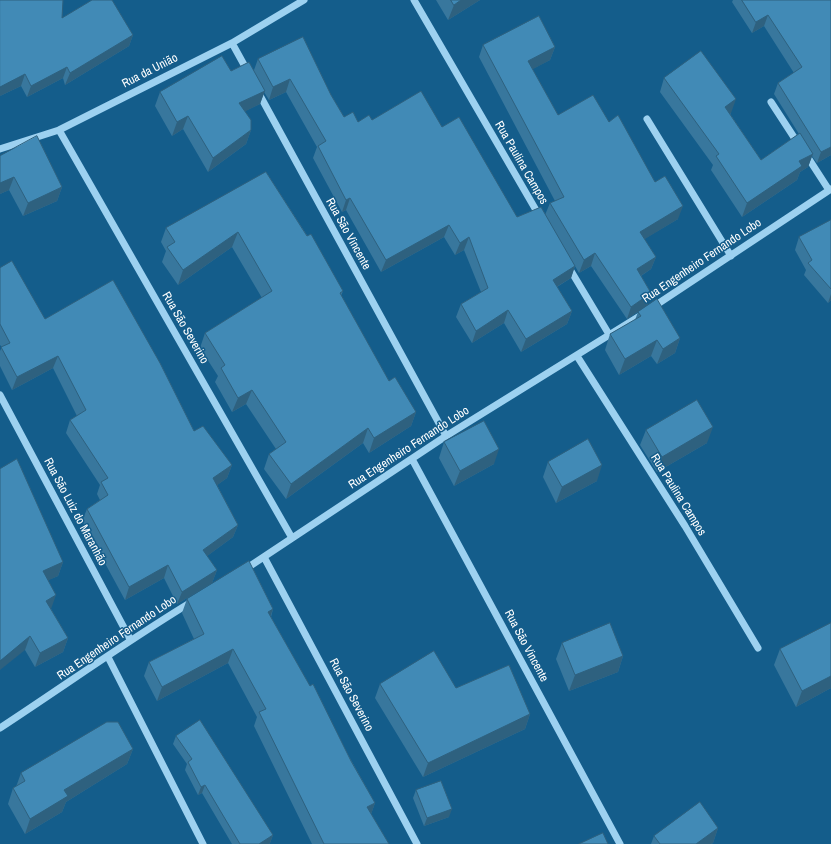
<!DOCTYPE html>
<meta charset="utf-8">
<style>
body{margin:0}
canvas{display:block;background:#145d8b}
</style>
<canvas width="831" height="844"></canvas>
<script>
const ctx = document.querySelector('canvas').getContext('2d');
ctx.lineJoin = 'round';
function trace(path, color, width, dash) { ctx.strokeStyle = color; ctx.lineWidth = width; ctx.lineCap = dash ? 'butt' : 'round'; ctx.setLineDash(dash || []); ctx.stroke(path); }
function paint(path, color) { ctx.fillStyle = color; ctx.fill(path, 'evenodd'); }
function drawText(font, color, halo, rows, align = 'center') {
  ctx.font = font + ' "Archivo Narrow",sans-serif'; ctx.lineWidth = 3; ctx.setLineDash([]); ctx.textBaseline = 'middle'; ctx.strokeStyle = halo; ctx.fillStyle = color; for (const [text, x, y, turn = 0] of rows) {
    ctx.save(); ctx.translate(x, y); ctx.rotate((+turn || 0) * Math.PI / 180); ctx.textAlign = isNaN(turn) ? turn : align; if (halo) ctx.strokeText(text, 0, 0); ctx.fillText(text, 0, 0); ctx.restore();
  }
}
const minor = new Path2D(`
 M414 0 540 217
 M232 43 248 72
 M257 90 446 436
 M771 102 799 145
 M647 119 731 256
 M59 130 292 538
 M0 149 59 130 232 43 304 0
 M805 153 829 190
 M568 266 610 336
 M653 307 831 189
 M577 356 685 526 758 648
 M0 395 130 639
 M412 459 620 844
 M264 557 417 844
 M244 570 446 436 643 314
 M108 657 203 844
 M0 728C64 686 127 641 193 601`);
const wall = new Path2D(`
 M436 0H480L448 20Z
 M733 0H831V155L817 163 812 156 808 167 800 172 797 180 742 217 711 170 713 165 660 92 664 78 731 113 730 114 761 160 799 134 774 94 778 83 794 73 764 26 752 33 732 2Z
 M62 18 133 35 129 46 65 85 63 78 27 97 21 86 0 96Z
 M483 45 555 47 550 60 532 69 558 115 609 122 655 182 678 219 644 239 656 257 651 269 641 276 651 293 647 306 627 319 591 266 579 273 575 266 571 278 557 287 572 311 567 324 521 352 504 323 472 343 456 317 461 304 481 292 464 250 455 255 444 237 381 272 346 210 342 212 313 158 317 147 286 92 269 100 264 92 260 104 245 111 251 130 246 144 208 172 183 129 172 136 155 106 160 92 231 71 254 70 258 59 331 95 344 117 358 122 372 120 442 127 517 217 545 215 550 203 555 201 479 57Z
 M0 156 62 187 57 201 23 216 9 190 0 194Z
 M266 172 343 291 341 296 389 381 416 412 411 426 369 453 363 443 286 499 264 469 269 454 276 449 246 404 232 412 215 382 218 376 200 348 205 333 262 298 232 247 178 285 162 262 166 251 161 242 166 228Z
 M831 220V300L828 303 804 275 806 270 795 250 799 237Z
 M0 268 45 319 194 431 232 465 227 478 217 485 238 525 233 537 207 556 217 570 212 583 177 604 164 578 125 600 82 521 87 509 100 500 97 494 100 485 66 433 70 420 77 416 53 368 12 390 0 366V351L2 347 0 345Z
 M638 312 680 338 675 353 657 364 651 356 619 375 605 350 610 334 635 320Z
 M646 430 707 443 657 472 640 445Z
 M444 442 494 464 454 486 439 458Z
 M548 462 597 481 556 503 543 477Z
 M0 469 63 562 58 576 48 580 51 609 68 638 63 652 35 667 25 650Z
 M187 599 273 609 271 617 375 803 371 814 389 844H312L254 726 257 717 228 663 157 701 144 676 149 662 194 639 182 613Z
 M831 623V688L796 707 774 665 780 649Z
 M562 643 623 656 618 672 569 691 556 659Z
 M380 684 456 688 530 714 525 729 423 777 375 698Z
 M176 736 273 835 270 843 269 844H232L202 793 198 795 185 770 187 764 173 744Z
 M133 749 127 764 66 802 62 812 25 834 8 804 13 788 16 787 21 773Z
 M416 790 449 817 424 826 413 798Z
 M718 828 713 843 711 844H651L654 836Z`);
const shadedWall = new Path2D(`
 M461 0H480L448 20 454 5Z
 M768 15 764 26 752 33 756 22Z
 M133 35 129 46 65 85 70 73Z
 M555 47 550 60 524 74 528 61Z
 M67 67 63 78 27 97 31 86Z
 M25 74 21 86 0 96V87Z
 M290 79 286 92 269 100 273 87Z
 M265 91 260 104 234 117 239 103Z
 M736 99 731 113 720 121 725 107Z
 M188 116 183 129 172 136 177 122Z
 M251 130 246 144 208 172 213 158Z
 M831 147V155L817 163 821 152Z
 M813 154 808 167 800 172 797 180 742 217 747 203 799 161Z
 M14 177 9 190 0 194V183Z
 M62 187 57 201 23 216 28 203Z
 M350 198 346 210 342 212 346 200Z
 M683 206 678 219 635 245 640 232Z
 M449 225 444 237 381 272 386 260Z
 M238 232 232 247 178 285 183 270Z
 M469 237 464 250 455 255 460 243Z
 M595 253 591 266 579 273 584 260Z
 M656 257 651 269 633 281 637 269Z
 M575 266 571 278 548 292 553 280Z
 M651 293 647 306 627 319 631 307Z
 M831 294V300L828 303Z
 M508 310 504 323 472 343 476 331Z
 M572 311 567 324 521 352 526 339Z
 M680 338 675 353 657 364 663 349Z
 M657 340 651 356 619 375 625 359Z
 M58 356 53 368 12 390 17 377Z
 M252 390 246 404 232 412 238 398Z
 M416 412 411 426 369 453 374 438Z
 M713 427 707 443 657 472 662 457Z
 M368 428 363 443 286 499 291 484Z
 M499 449 494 464 454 486 460 471Z
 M232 465 227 478 209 491 213 478Z
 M602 465 597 481 556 503 562 487Z
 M238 525 233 537 199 562 203 550Z
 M63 562 58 576 38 585 43 571Z
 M168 565 164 578 125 600 129 587Z
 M217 570 212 583 177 604 182 592Z
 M56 595 51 609 41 615 46 601Z
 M273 609 268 623V612Z
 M30 636 25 650 0 670V661Z
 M68 638 63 652 35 667 40 653Z
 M233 649 228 663 157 701 162 687Z
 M623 656 618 672 569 691 575 675Z
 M831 676V688L796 707 802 691Z
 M530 714 525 729 423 777 428 763Z
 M133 749 127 764 66 802 62 812 25 834 30 819 64 790Z
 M205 785 202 793 198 795 201 787Z
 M375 803 370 817 367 807Z
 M452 809 449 817 424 826 427 818Z
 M718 828 713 843 711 844H696Z
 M273 835 270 843 269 844H259Z`);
const building = new Path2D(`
 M0 0H63L62 18 92 0H112L133 35 70 73 67 67 31 86 25 74 0 87Z
 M451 0H461L454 5Z
 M742 0H831V147L821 152 778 83 802 67 768 15 756 22Z
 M539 16 555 47 528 61 558 115 593 95 609 122 618 115 655 182 665 176 683 206 640 232 656 257 637 269 651 293 631 307 595 253 584 260 550 203 564 197 483 45Z
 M303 37 331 95 344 117 353 112 358 122 369 115 372 120 421 91 442 127 459 117 517 217 541 207 575 266 553 280 572 311 526 339 508 310 476 331 461 304 488 288 469 237 460 243 449 225 386 260 350 198 346 200 318 146 326 141 290 79 273 87 258 59Z
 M701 51 736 99 725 107 761 160 800 133 813 154 799 161 802 166 747 203 716 156 719 154 664 78Z
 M222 56 231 71 249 62 265 91 239 103 251 120V130L213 158 188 116 177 122 160 92Z
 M37 136 62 187 28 203 14 177 0 183V156Z
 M266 172 307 236 311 234 343 291 340 293 389 381 395 377 416 412 374 438 368 428 291 484 269 454 286 442 252 390 238 398 221 368 225 365 205 333 272 291 238 232 183 270 167 247 175 242 166 228Z
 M831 220V289L808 263 812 260 799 237Z
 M12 261 45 319 113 280 160 363 194 431 203 426 232 465 213 478 238 525 203 550 217 570 182 592 168 565 129 587 87 509 108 495 101 482 108 478 70 420 86 410 58 356 17 377 1 347 10 343 0 324V268Z
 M657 299 680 338 663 349 657 340 625 359 610 334 641 316 638 312Z
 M697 400 713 427 662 457 646 430Z
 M484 421 499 449 460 471 444 442Z
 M588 439 602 465 562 487 548 462Z
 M17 459 63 562 43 571 56 595 46 601 68 638 40 653 30 636 0 661V469Z
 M249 561 273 609 268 612 310 686 313 684 351 761 375 803 367 807 389 844H324L259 712 266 709 233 649 162 687 149 662 204 634 187 599Z
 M610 623 623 656 575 675 562 643Z
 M831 623V676L802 691 780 649Z
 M434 651 456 688 509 665 530 714 428 763 380 684Z
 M200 720 273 835 259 844H240L205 785 201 787 188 762 192 759 176 736Z
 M107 722H118L133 749 64 790 68 796 30 819 13 788 25 781 21 773Z
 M441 781 452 809 427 818 416 790Z
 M700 802 718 828 696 844H660L654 836Z
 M603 833 608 844H579Z`);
const streetNames = [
 ["Rua da União",150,71,-27],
 ["Rua Paulina Campos",521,163,60],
 ["Rua São Vincente",348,234,61],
 ["Rua Engenheiro Fernando Lobo",702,261,-34],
 ["Rua São Severino",185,328,60],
 ["Rua Engenheiro Fernando Lobo",409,448,-33],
 ["Rua Paulina Campos",678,495,58],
 ["Rua São Luiz do Maranhão",75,512,62],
 ["Rua Engenheiro Fernando Lobo",117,638,-34],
 ["Rua São Vincente",526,646,62],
 ["Rua São Severino",351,695,62]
];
trace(minor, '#9dd1f0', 7);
paint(wall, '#38779d');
paint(shadedWall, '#2e617f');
paint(building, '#418ab6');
trace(building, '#2e617f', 1);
drawText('12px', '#fff', '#145d8b', streetNames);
</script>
